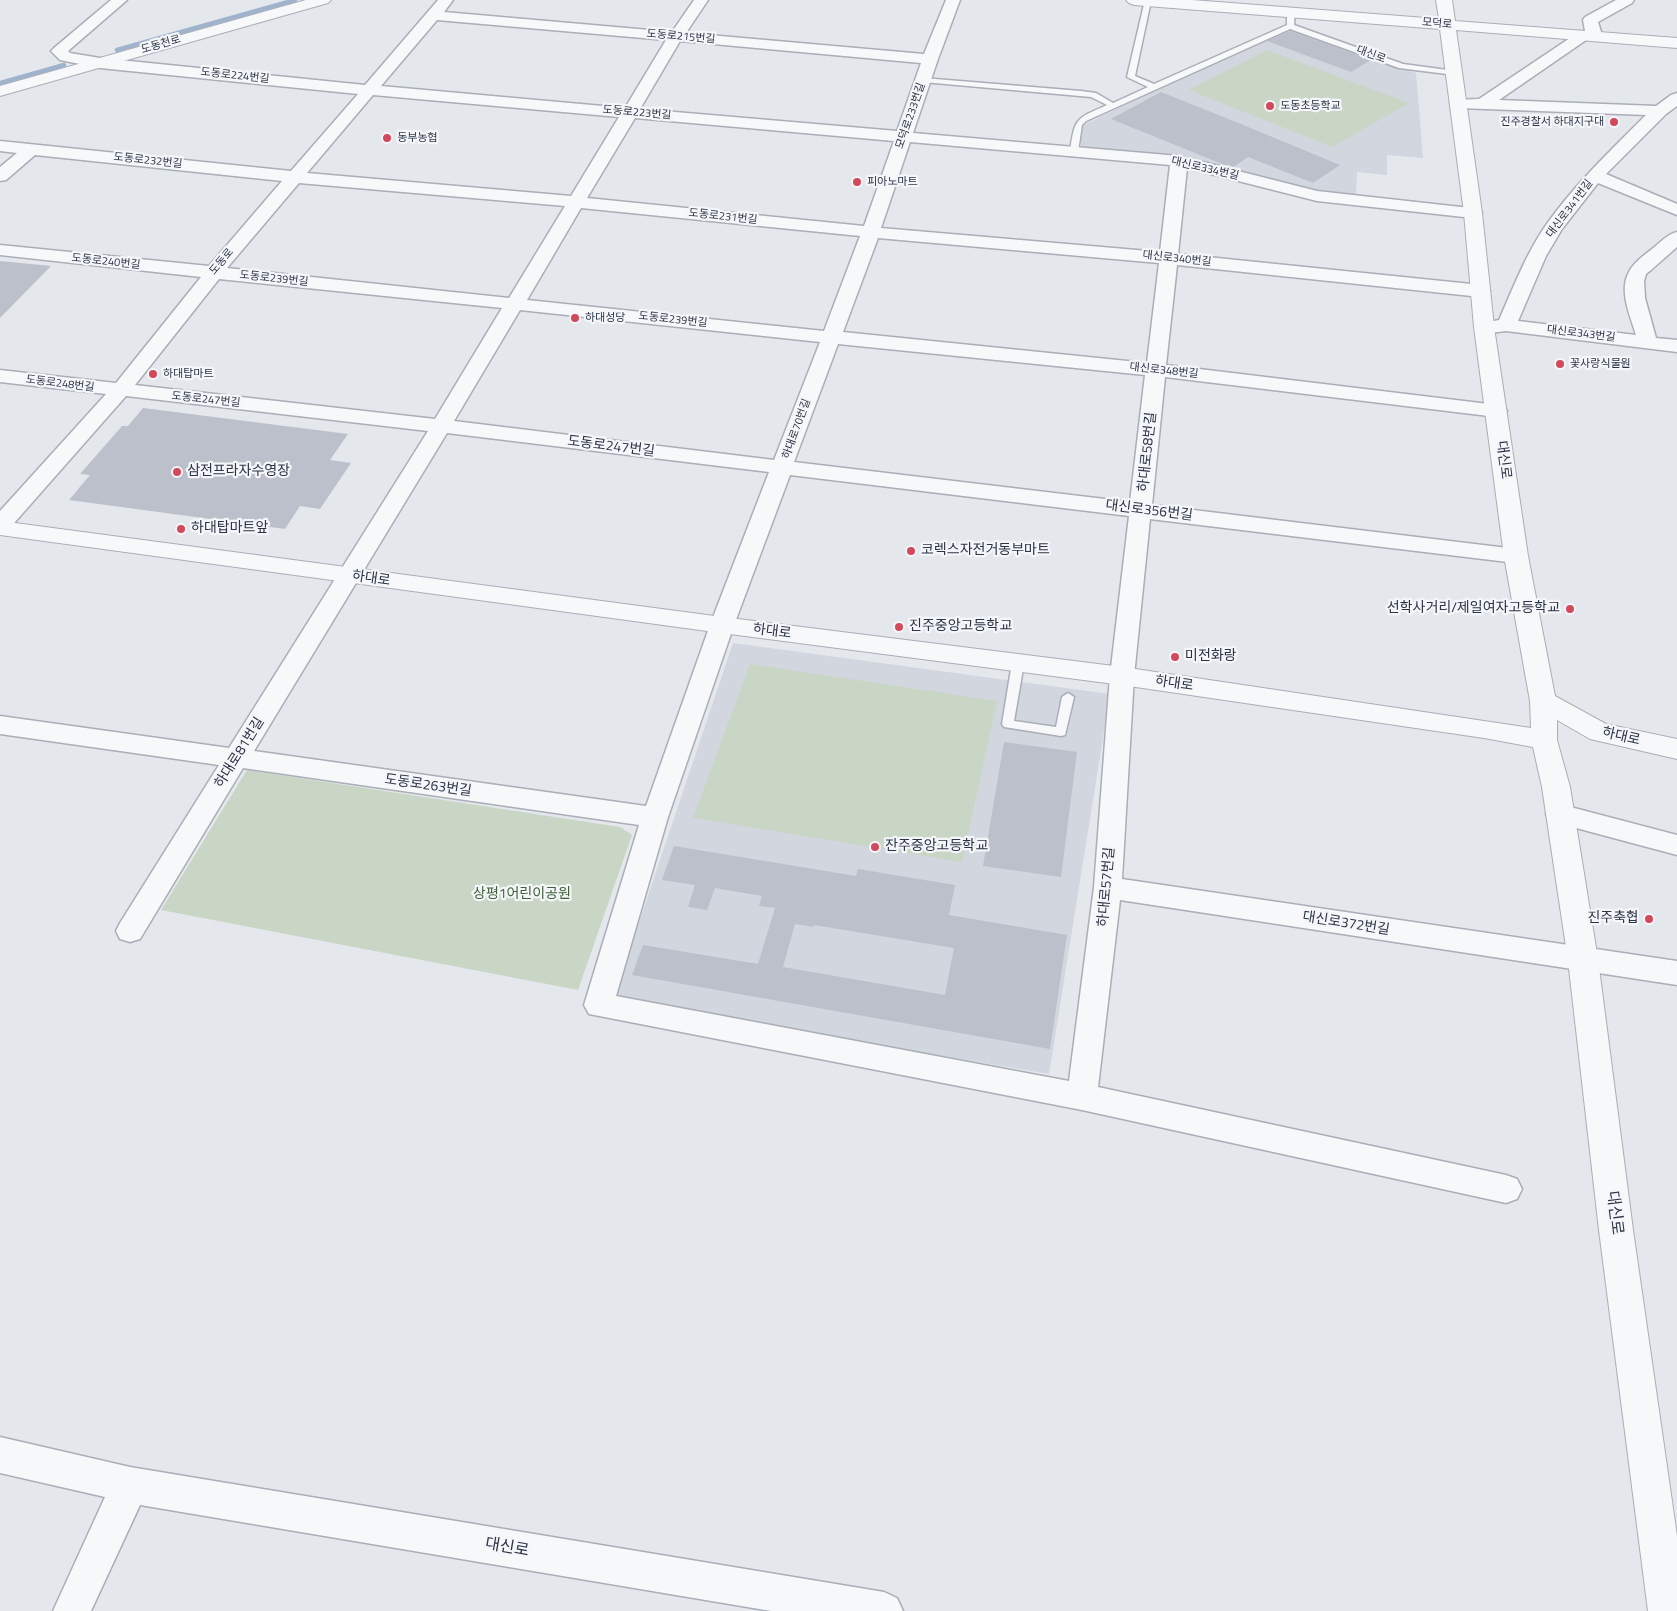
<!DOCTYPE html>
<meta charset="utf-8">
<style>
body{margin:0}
canvas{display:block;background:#e4e7ec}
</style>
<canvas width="1677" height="1611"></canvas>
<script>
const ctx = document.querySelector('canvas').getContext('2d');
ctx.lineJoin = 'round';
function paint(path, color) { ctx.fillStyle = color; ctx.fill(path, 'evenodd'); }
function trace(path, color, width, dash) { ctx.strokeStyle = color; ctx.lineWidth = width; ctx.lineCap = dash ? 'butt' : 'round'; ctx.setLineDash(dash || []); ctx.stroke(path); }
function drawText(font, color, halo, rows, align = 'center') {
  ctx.font = font + ' "Titillium Web","Noto Sans KR",sans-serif'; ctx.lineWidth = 4.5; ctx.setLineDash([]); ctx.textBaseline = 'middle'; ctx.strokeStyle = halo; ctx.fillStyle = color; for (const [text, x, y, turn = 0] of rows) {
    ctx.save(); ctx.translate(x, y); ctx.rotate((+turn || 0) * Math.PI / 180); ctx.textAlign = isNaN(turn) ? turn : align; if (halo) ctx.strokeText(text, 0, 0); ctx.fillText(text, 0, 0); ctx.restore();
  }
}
const built = new Path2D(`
 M1289 28 1416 73 1423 158 1387 155V175L1357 172 1356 195 1316 191 1179 156 1083 147 1079 143 1083 125Z
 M733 643 1110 694 1049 1074 613 1000Z`);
const green = new Path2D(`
 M1267 50 1409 103 1332 147 1189 90Z
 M750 664 997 701 962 862 693 818Z
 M247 770 620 827 632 835 578 990 161 910Z`);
const stream = new Path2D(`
 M117 50 295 0
 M0 83 64 65`);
const building = new Path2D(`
 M1290 31 1371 60 1351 72 1267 41Z
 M1161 92 1241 124 1340 165 1313 183 1248 157 1232 168 1111 119Z
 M0 261 51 266 0 318Z
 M143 408 348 434 330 460 351 463 320 509 300 506 285 529 69 500 90 475 80 474 122 426H128Z
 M1004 742 1077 752 1061 877 983 866Z
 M674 846 856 876 858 869 955 885 949 915 1067 935 1050 1049 632 975 643 945 758 964 775 908 759 906 762 896 715 888 707 910 688 907 695 885 662 880ZM795 924 814 927V925L954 948 945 995 783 967Z`);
const service = new Path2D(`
 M1145 0 1151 1 1135 76 1154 84 1287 25V11L1291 9 1295 11 1294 25 1403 64 1455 71 1459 73 1455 75 1399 68 1290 29 1086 121 1082 125 1078 151 1074 153 1070 151C1075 117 1076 119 1107 105L1091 97 923 82 919 80 923 78 1081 91 1096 93 1113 103 1148 87 1127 77Z
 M1018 659 1024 663 1014 721 1056 727 1062 697 1068 693 1074 697 1065 735 1061 736 1004 727 1002 724 1012 663Z`);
const minor = new Path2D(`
 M111 0H127L68 51 70 53 100 58 365 85 438 0H453L444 12 672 32 694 0H708L686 33 924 54 946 0H960L938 59 913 133 1179 156 1317 191 1479 209 1482 213 1479 217 1473 218 1317 201 1187 168 1178 254 1481 285 1488 287 1490 291 1488 295 1481 297 1177 265 1166 365 1497 405 1504 407 1507 411 1504 415 1497 417 1165 377 1152 505 1516 549 1524 551 1527 556 1524 561 1516 563 1150 519 1134 676 1122 879 1677 961V985L1120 900 1098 1087 1506 1175 1517 1179 1522 1189 1517 1199 1506 1203 1082 1110 589 1014 584 1005 639 825 243 768 140 939 130 942 120 939 116 931 120 923 219 765 0 734V716L229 748 428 431 126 396 8 530 0 532V511L106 394 0 382V370L116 383 201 277 0 255V245L209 266 282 181 35 155 6 180 0 181V167L17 153 0 151V141L291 171 358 94 100 68 60 60 51 51 54 48ZM437 20 666 40 625 108 381 86ZM680 41 921 63 897 131 640 109ZM373 95 619 117 571 196 307 173ZM635 118 894 141 864 226 587 198ZM910 142 1170 165 1160 252 881 228ZM299 183 565 206 509 298 227 268ZM581 208 860 236 824 331 527 300ZM878 238 1159 263 1147 363 843 332ZM219 279 502 308 435 419 135 385ZM520 310 820 342 774 460 454 421ZM838 344 1145 375 1130 502 794 462ZM447 433 769 472 710 625 646 806 254 751ZM790 475 1129 516 1110 676 1094 887 1069 1081 616 996 668 817 734 625Z
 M1616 0H1634L1632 3 1598 22 1602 35 1599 38H1589L1499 100 1656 106 1671 95 1677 93V106L1666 114 1606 174 1677 204V215L1598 183 1562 229 1546 256 1518 321 1636 335C1631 318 1619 292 1628 274 1632 264 1643 256 1652 249 1660 243 1667 234 1677 232V247L1651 270 1646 274 1644 281 1645 298 1656 338 1677 340V352L1506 331 1490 333 1483 331 1480 327 1483 323 1499 320C1513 288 1526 254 1546 225 1575 184 1611 150 1646 115L1459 108 1453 106 1451 103 1453 100 1479 99 1579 32 1585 31 1583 20 1585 17Z
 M1559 804 1677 835V855L1550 821 1546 814 1550 807Z
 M0 1437 130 1467 884 1592 897 1598 903 1611H771L140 1505 91 1611H53L105 1497 0 1473Z`);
const tertiary = new Path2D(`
 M306 0H331L328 3 0 96V86Z
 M1126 0H1192L1439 19 1436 0H1452L1455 21 1677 38V48L1456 30 1482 213 1494 327 1528 556 1555 696 1606 724 1677 739V759L1590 739 1557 720V740L1570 787 1598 960 1633 1230 1677 1536V1611H1648L1599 1230 1568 960 1542 787 1533 747 1484 738 1122 685 722 633 0 535V521L722 617 1122 667 1531 728 1530 701 1504 556 1474 327 1464 213 1440 29 1134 5 1129 3Z`);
const markers = [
 [1270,106,5,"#d1495b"],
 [1614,122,5,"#d1495b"],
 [387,138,5,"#d1495b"],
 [857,182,5,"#d1495b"],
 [575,318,5,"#d1495b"],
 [1560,364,5,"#d1495b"],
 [153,374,5,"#d1495b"],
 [177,472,5,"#d1495b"],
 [181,529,5,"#d1495b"],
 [911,551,5,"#d1495b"],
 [1570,609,5,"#d1495b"],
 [899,627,5,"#d1495b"],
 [1175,657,5,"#d1495b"],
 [875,847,5,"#d1495b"],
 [1649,919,5,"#d1495b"]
];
const farStreetnames = [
 ["모덕로",1437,24,5],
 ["도동로215번길",681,37,5],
 ["도동천로",161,45,-16],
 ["대신로",1371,55,20],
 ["도동로224번길",235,76,6],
 ["도동로223번길",637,113,5],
 ["모덕로233번길",911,116,-71],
 ["도동로232번길",148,161,6],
 ["대신로334번길",1205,169,13],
 ["대신로341번길",1570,209,-53],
 ["도동로231번길",723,217,6],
 ["대신로340번길",1177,259,6],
 ["도동로240번길",106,262,6],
 ["도동로",222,262,-50],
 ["도동로239번길",274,279,6],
 ["도동로239번길",673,320,6],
 ["대신로343번길",1581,334,7],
 ["대신로348번길",1164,371,6],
 ["도동로248번길",60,384,7],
 ["도동로247번길",206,400,6],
 ["하대로70번길",797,429,-70]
];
const farPoinames = [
 ["도동초등학교",1280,106],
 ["진주경찰서 하대지구대",1604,122,"right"],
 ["동부농협",397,138],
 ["피아노마트",867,182],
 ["하대성당",585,318],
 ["꽃사랑식물원",1570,364],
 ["하대탑마트",163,374]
];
const streetNames = [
 ["도동로247번길",611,447,7],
 ["하대로58번길",1148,452,-84],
 ["대신로",1503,460,83],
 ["대신로356번길",1149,511,7],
 ["하대로",371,579,8],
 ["하대로",772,632,7],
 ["하대로",1174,684,8],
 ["하대로",1621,737,13],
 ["하대로81번길",240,753,-58],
 ["도동로263번길",428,786,8],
 ["하대로57번길",1107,887,-85],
 ["대신로372번길",1346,924,9]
];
const poiNames = [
 ["삼전프라자수영장",187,472],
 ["하대탑마트앞",191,529],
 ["코렉스자전거동부마트",921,551],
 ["선학사거리/제일여자고등학교",1560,609,"right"],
 ["진주중앙고등학교",909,627],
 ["미전화랑",1185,657],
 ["잔주중앙고등학교",885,847],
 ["진주축협",1639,919,"right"]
];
const parkNames = [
 ["상평1어린이공원",522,895]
];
const nearStreetnames = [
 ["대신로",1614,1213,83],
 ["대신로",507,1548,10]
];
paint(built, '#d2d6de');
paint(green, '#c9d6c5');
trace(stream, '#9fb4cc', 4.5);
paint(building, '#bbc0ca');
trace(service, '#a9aeb7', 3);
trace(minor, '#a9aeb7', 3);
trace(tertiary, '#a9aeb7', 2);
paint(service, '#f7f8fa');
paint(minor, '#f7f8fa');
paint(tertiary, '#f7f8fa');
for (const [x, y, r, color] of markers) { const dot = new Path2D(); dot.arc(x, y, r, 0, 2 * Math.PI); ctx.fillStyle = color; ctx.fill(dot); trace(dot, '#f4f6f9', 2); }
drawText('11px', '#2b3445', '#f4f6f9', farStreetnames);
drawText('11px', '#2b3445', '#f4f6f9', farPoinames, 'left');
drawText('14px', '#2b3445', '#f4f6f9', streetNames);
drawText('14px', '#2b3445', '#f4f6f9', poiNames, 'left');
drawText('14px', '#3f6138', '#f4f6f9', parkNames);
drawText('16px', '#2b3445', '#f4f6f9', nearStreetnames);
</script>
